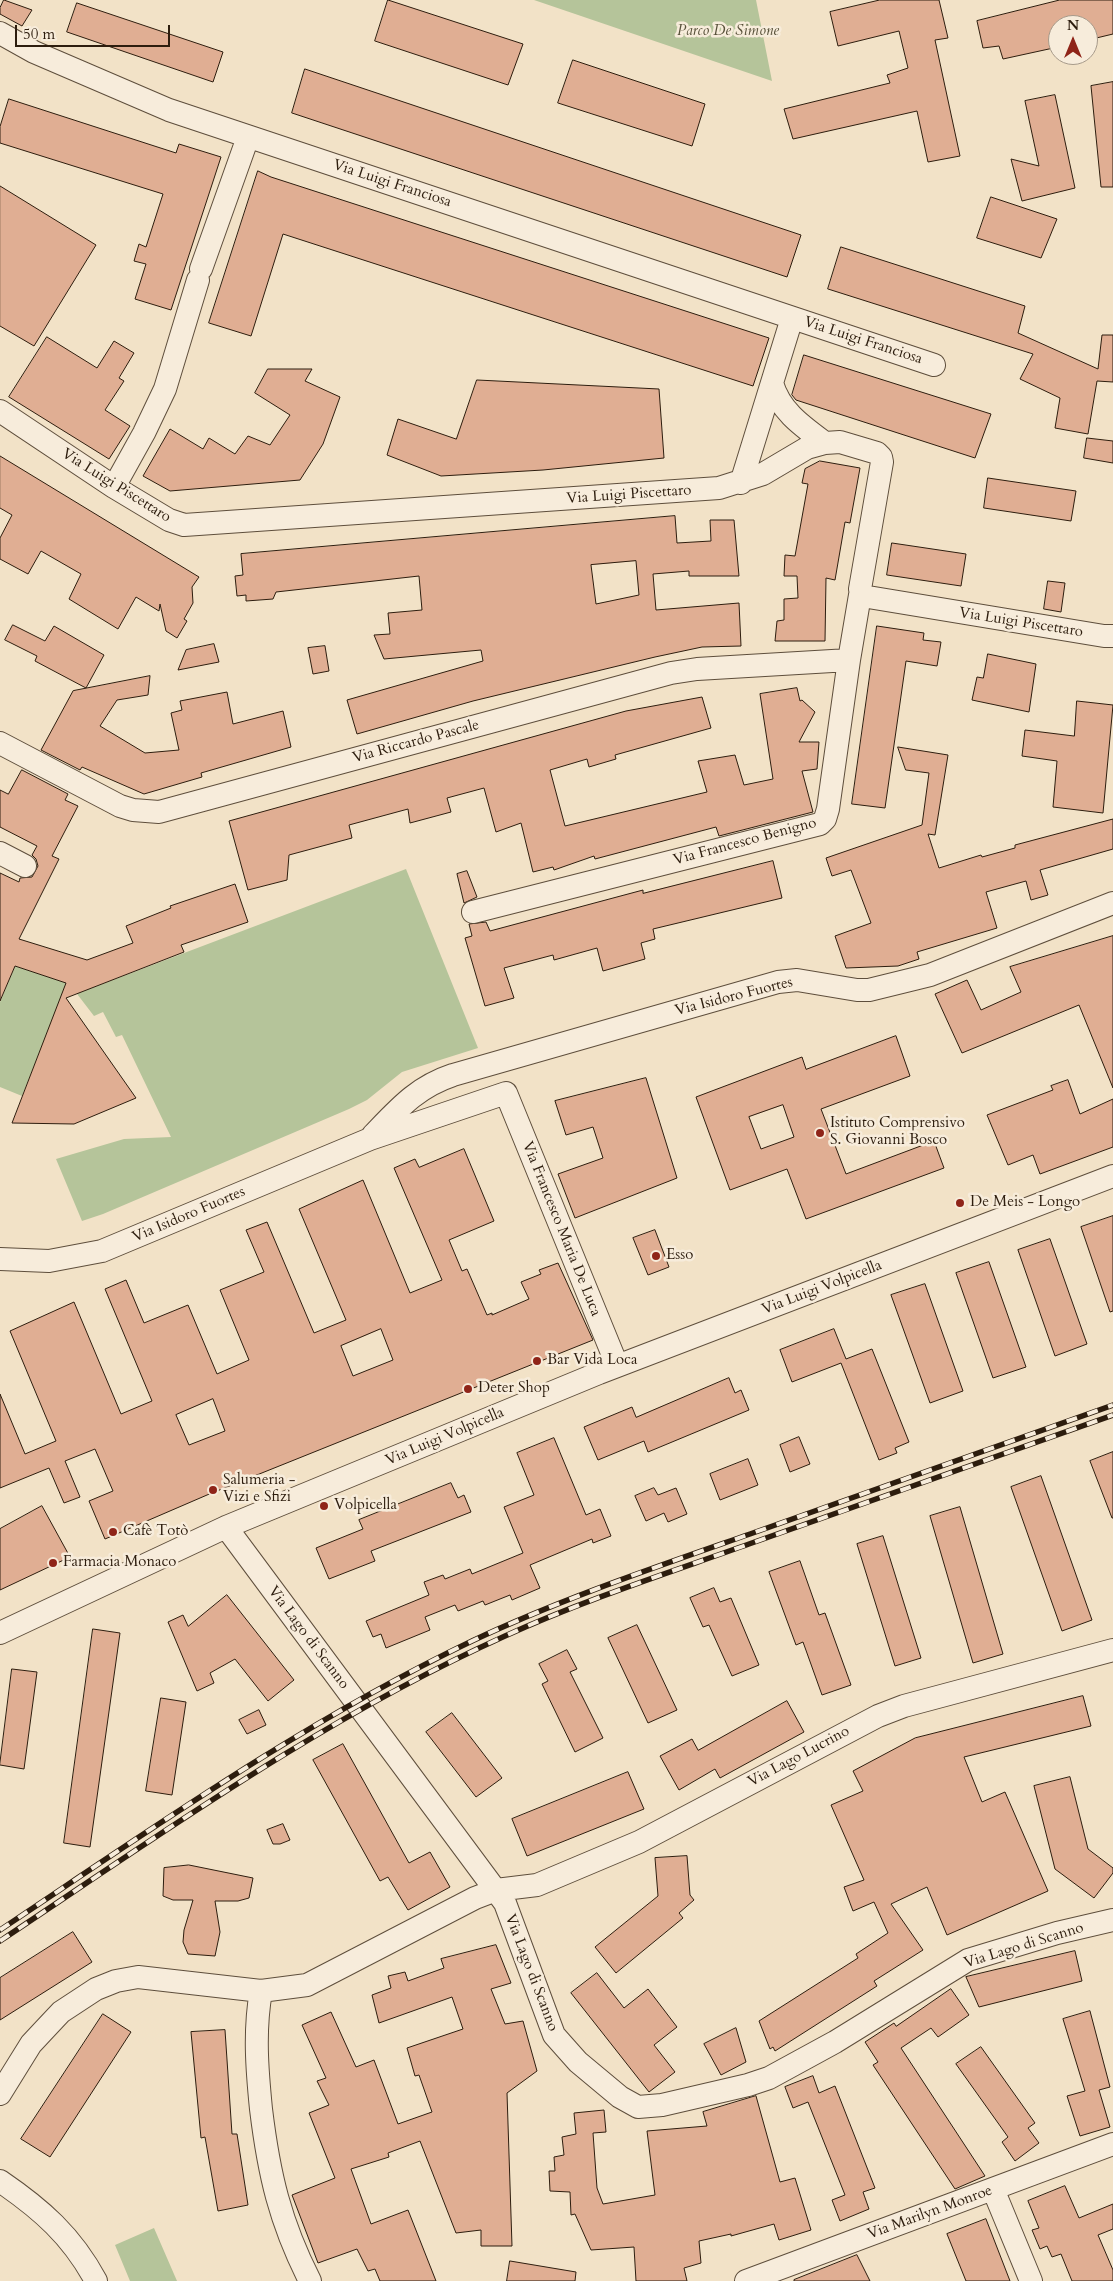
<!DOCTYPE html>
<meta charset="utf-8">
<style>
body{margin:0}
#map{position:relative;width:1113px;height:2281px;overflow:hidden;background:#f2e2c7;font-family:Cardo,serif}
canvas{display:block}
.north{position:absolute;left:1048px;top:15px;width:50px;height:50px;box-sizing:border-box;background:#f7ecdb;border:1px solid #a69989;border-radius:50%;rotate:0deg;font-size:14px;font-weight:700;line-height:20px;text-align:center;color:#2d1d0e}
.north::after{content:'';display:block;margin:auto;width:18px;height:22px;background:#8f2418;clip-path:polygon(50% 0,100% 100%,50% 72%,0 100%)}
.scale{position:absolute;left:15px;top:25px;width:155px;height:22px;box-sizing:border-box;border:2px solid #2d1d0e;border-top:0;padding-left:6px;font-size:15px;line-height:18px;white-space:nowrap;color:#2d1d0e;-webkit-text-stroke:4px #f7ecdb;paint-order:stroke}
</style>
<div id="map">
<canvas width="1113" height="2281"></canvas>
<div class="north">N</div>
<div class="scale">50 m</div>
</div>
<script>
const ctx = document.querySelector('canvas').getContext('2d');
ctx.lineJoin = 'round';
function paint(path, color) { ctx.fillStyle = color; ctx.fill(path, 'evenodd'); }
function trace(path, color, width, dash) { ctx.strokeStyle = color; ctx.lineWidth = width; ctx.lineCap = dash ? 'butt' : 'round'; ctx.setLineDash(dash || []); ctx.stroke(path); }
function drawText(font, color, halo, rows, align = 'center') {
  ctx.font = font + ' Cardo,serif'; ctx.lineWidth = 5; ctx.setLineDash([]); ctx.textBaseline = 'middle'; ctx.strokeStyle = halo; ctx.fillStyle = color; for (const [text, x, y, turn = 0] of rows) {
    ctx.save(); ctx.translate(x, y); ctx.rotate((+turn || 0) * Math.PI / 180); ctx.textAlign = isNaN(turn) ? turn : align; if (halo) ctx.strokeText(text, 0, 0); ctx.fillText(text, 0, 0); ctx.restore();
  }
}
const green = new Path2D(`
 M534 0H756L772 81Z
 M406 869 478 1048 402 1072 367 1100 349 1109 103 1214 82 1221 56 1159 124 1139 171 1137 122 1035 116 1037 103 1012 94 1016 74 990 89 989Z
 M15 966 67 983 22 1096 0 1087V1002Z
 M154 2228 177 2281H130L115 2245Z`);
const building = new Path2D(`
 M4 0 32 10 22 26 0 14V8Z
 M388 0 523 44 508 85 375 41Z
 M880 0H939L948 38 935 40 960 156 928 162 917 111 793 139 784 109 890 83 887 75 908 68 899 31 838 46 830 12Z
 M1060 0H1113V34L1088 40V25H1058V47L1003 59 999 46 983 48 977 21Z
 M77 3 223 52 213 82 67 32Z
 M573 60 705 104 692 146 558 103Z
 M305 69 801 235 787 277 292 113Z
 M1113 82V187H1101L1091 86Z
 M1055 95 1075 188 1022 201 1011 159 1039 166 1025 101Z
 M9 99 176 153 179 144 221 157 171 310 135 299 146 264 134 261 139 244 146 247 163 194 0 143V127Z
 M258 171 271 177 769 338 753 386 283 234 251 336 209 323Z
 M0 186 96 245 34 346 0 326Z
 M991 197 1057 219 1041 258 977 238Z
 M841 247 1025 306 1018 333 1098 369 1102 335H1113V382L1097 381 1088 434 1055 428 1060 398 1020 379 1033 354 828 289Z
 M47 337 97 368 114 341 134 353 119 378 124 381 105 410 130 426 109 459 9 397Z
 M804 355 991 414 975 458 796 400 792 395Z
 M268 369H312L305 381 340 397 323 444 300 480 170 491 143 476 170 429 203 449 209 438 235 454 248 436 270 445 290 415 255 393Z
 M477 380 659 389 664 458 543 470 441 476 387 455 398 419 456 439Z
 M1087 438 1113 441V463L1084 458Z
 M0 456 199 577 192 587 193 603 184 619 187 621 177 638 166 631 160 604 159 611 136 597 118 629 69 599 81 574 41 551 28 574 0 559V538L12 515 0 508Z
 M820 461 860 468 850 523 845 522 835 580 826 578 825 641H775L777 621 784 620V599L798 598 797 576H784L785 555 795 556 808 484 802 483 805 469Z
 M988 478 1076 491 1071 521 984 508Z
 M675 516 677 543 711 541 710 520H734L739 576H689V571L653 574 656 610 739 603 741 646 702 647 655 657 473 701 357 734 347 700 483 661 481 650 384 659 374 635 390 634 388 613 422 610 419 576 276 592 273 599 246 601V595L237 596 235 576 243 575 241 554ZM636 561 639 595 596 604 591 565Z
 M892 543 966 554 961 586 887 575Z
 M1048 581 1065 583 1061 612 1044 609Z
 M13 625 45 641 54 626 104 655 86 688 35 661 37 656 5 640Z
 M877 626 924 633 923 640 941 642 937 666 906 661 885 808 852 804Z
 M214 644 219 662 178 670 186 650Z
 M325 646 329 671 313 674 308 648Z
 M988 654 1036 664 1029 712 972 700 977 677 983 678Z
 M150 676 148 695 117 700 100 726 145 753 179 750 171 713 182 710 180 701 227 692 233 724 283 711 291 747 201 773 202 777 144 794 82 767 80 770 41 750 73 691Z
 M797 688 800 701 802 700 815 712 799 742H819L817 769 802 771 813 812 719 836 716 827 595 859 594 856 554 870 553 867 533 872 521 823 496 832 484 788 447 798 451 812 410 823 408 809 349 825 352 838 289 855 287 880 248 890 229 821 626 711 702 697 711 728 615 755 616 759 589 767 587 759 550 770 565 826 707 792 698 761 735 755 744 785 773 779 760 694Z
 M1077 701 1113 705 1103 813 1053 807 1057 761 1022 756 1025 730 1074 736Z
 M898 747 948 755 935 835 928 834 939 868 981 855 982 857 1015 848V845L1113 819V849L1040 870 1048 895 1031 900 1026 881 986 892 997 928 917 952 919 959 898 966 846 968 835 936 871 923 851 870 832 876 826 858 922 825 929 773 906 770Z
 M22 770 68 794 65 800 78 806 52 856 59 859 19 939 87 960 133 943 126 926 171 908 170 906 235 884 248 922 181 945 184 952 66 998 136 1098 74 1124 12 1123 66 983 15 966 0 1001V873L19 882 20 878 32 877 38 866 36 859 32 855 37 846 0 827V790L8 794Z
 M773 861 782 898 653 929 655 939 641 943 645 959 603 971 597 948 554 960 553 955 504 968 514 998 485 1006 465 938 472 936 469 924 486 922 490 931 643 890V893Z
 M467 871 477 897 464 903 457 874Z
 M1113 936V1088L1079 1005 962 1053 935 994 967 980 981 1010 1021 992 1010 967Z
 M896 1036 910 1076 821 1109 846 1174 934 1141 944 1168 806 1219 787 1169 730 1190 696 1097 802 1057 806 1069ZM783 1105 794 1137 761 1149 749 1117Z
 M646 1078 677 1178 575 1218 558 1174 603 1158 593 1127 566 1135 555 1101Z
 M1068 1080 1080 1114 1113 1099V1147L1040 1174 1033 1155 1008 1165 987 1115 1053 1090 1051 1086Z
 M464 1149 494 1221 449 1240 462 1271 467 1269 487 1315 492 1313V1315L529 1299 521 1282 541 1274 539 1270 558 1263 593 1340 207 1495 105 1539 89 1501 113 1491 95 1449 65 1461 80 1497 64 1503 49 1468 0 1488V1394L25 1454 56 1441 10 1331 74 1302 121 1414 152 1401 105 1289 126 1280 144 1323 188 1305 217 1374 249 1360 220 1290 264 1272 246 1230 267 1222 314 1333 346 1320 299 1209 363 1180 410 1293 442 1280 394 1168 415 1159 419 1167ZM381 1329 393 1360 353 1376 341 1346ZM213 1399 225 1431 189 1445 176 1415Z
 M1113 1216V1311L1110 1312 1081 1227Z
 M655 1230 669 1267 648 1275 633 1238Z
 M1050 1239 1087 1344 1055 1356 1018 1250Z
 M989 1262 1026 1367 993 1378 956 1273Z
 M925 1284 963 1391 930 1403 891 1295Z
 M834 1329 846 1359 872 1349 909 1442 895 1448 897 1453 879 1460 841 1363 792 1382 780 1350Z
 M729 1378 735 1393 741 1390 749 1410 648 1452 644 1441 598 1460 584 1427 632 1407 636 1417Z
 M799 1437 810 1464 790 1472 780 1445Z
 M554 1438 586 1515 600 1509 611 1536 593 1543 592 1539 530 1565 540 1588 512 1600 510 1595 485 1605 483 1601 458 1611 455 1605 425 1617 430 1630 386 1648 381 1634 373 1637 366 1621 429 1595 424 1582 443 1575 445 1579 470 1569 472 1574 523 1553 504 1507 534 1495 517 1453Z
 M1113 1452V1518H1112L1090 1461Z
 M748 1459 758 1485 720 1500 710 1474Z
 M1041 1476 1092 1620 1062 1631 1011 1487Z
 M451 1483 458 1498 464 1495 471 1512 371 1551 375 1561 329 1579 316 1548 363 1529 359 1520Z
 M654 1488 658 1495 676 1488 687 1514 668 1522 664 1513 646 1521 635 1496Z
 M42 1506 70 1557 0 1590V1529Z
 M960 1507 1003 1654 973 1663 930 1516Z
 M883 1536 921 1658 895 1666 857 1544Z
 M800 1561 819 1615 825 1613 851 1685 822 1695 803 1642 796 1645 769 1572Z
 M714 1588 720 1602 731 1598 759 1665 732 1676 709 1625 703 1627 690 1598Z
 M227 1595 294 1680 268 1701 235 1659 210 1673 214 1683 197 1691 168 1622 183 1615 188 1626Z
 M637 1625 677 1710 648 1723 608 1638Z
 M93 1629 120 1633 90 1847 64 1843Z
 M567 1650 577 1669 570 1672 603 1738 575 1752 542 1684 548 1681 539 1664Z
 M12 1669 37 1672 24 1769 0 1765Z
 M1083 1696 1091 1726 964 1757 982 1802 1005 1792 1048 1891 947 1935 927 1887 891 1904 923 1950 874 1981 877 1986 775 2051 773 2047 770 2049 759 2021 858 1958 856 1954 888 1933 874 1902 853 1911 844 1887 864 1880 831 1805 863 1791 853 1771 915 1738Z
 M161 1698 186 1702 172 1795 146 1791Z
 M787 1701 804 1732 720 1778 715 1769 679 1790 660 1756 692 1739 698 1750Z
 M259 1710 266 1725 247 1734 239 1720Z
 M452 1713 502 1778 476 1797 426 1732Z
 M343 1744 409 1863 430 1852 450 1887 408 1910 388 1877 380 1881 313 1760Z
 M628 1772 644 1809 527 1856 512 1819Z
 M1070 1777 1088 1849 1113 1868V1873L1094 1898 1055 1869 1034 1786Z
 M283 1824 290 1840 280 1844H273L267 1830Z
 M687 1856 690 1895 694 1900 679 1913 683 1918 616 1973 595 1947 658 1896 655 1858Z
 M189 1865 253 1878 249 1898 238 1901H215L220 1932 215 1956 188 1954 183 1942 184 1930 193 1900H173L163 1896 164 1868Z
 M73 1932 92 1962 0 2020V1978Z
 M496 1945 511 1983 491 1989 505 2024 523 2021 537 2071 507 2093 512 2246H481V2230L456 2233 420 2141 388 2153 389 2157 351 2169 371 2224 408 2210 436 2281H380L375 2269 368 2271 357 2249 318 2263 292 2195 335 2178 309 2113 329 2105 317 2081 326 2078 302 2025 331 2012 356 2067 374 2060 398 2124 432 2112 419 2075 415 2076 407 2048 463 2029 452 1997 379 2023 372 1995 391 1988 388 1976 405 1972 408 1981 444 1968 441 1959Z
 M1075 1951 1082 1981 979 2007 966 1977Z
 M597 1973 624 2008 648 1989 677 2027 654 2045 675 2072 649 2092 571 1993Z
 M951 1989 969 2015 938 2037 931 2028 901 2048 985 2176 955 2189 873 2065 878 2062 865 2042 894 2023 896 2026Z
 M1090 2011 1110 2087 1099 2090 1110 2127 1080 2136 1067 2096 1085 2091 1063 2019Z
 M103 2014 131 2032 50 2157 21 2139Z
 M736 2028 746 2062 721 2075 704 2044Z
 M225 2030 232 2134H237L248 2205 218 2211 205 2137 201 2138 191 2032Z
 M981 2047 1035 2123 1028 2128 1039 2143 1015 2161 1002 2142 1008 2137 956 2064Z
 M813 2076 819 2093 835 2086 875 2188 863 2192 869 2209 840 2221 832 2200 845 2195 808 2102 793 2108 785 2087Z
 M756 2096 780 2182 795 2178 811 2230 779 2240 774 2224 731 2236V2234L699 2241 701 2263 684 2268 687 2281H636L634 2247 591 2250 575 2214 571 2215 570 2192 550 2191 549 2171H555L554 2157 564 2155 562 2137 576 2134 574 2113 604 2110 606 2132 593 2133 597 2188 603 2204 655 2195 647 2131 707 2126 703 2112Z
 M1065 2186 1079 2218 1113 2204V2229L1098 2235 1113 2270V2281H1072L1061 2254 1052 2257 1047 2246 1040 2249 1032 2230 1039 2228 1028 2201Z
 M986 2219 1010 2281H966L947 2234Z
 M857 2255 870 2281H794V2280Z
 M510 2261 576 2272 575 2281H507Z`);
const minor = new Path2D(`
 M0 33 34 52 169 110 934 365
 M201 269 248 137
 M772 383C780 411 802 426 825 443
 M0 411 114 487 169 520 184 525 719 488 763 474 807 448 825 443 840 442 877 453 881 457 882 462 860 589 862 596 1104 636H1113
 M741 483 792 318
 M114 487 144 433 165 389 198 280
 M0 743 120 806 133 810 159 812 671 673 697 669 849 660
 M0 853 25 866
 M473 912 820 824 825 819 828 809 849 660 860 595
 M373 1135C399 1108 417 1087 453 1075L778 982 797 980 857 990H869L930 975 1113 903
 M0 1259 49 1261 102 1251 370 1139 506 1093 617 1365
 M226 1527 505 1903 554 2035 578 2062 620 2097 638 2107 662 2105 748 2085 769 2078 835 2042 968 1960 1057 1933 1113 1920
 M0 1633 226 1527 599 1373 1113 1176
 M261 1991C254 2031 257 2069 261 2109 269 2175 280 2222 310 2281
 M0 2094 31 2044 45 2029 61 2012 96 1989 116 1981 138 1977 261 1991 307 1985 475 1898 496 1890 537 1885 639 1842 878 1716 904 1706 1113 1650
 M0 2181C41 2209 72 2236 96 2281
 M993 2189 1031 2281
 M746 2281 1113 2144`);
const rail = new Path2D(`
 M0 1930C153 1828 305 1721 472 1641 561 1599 656 1567 750 1534 871 1491 992 1448 1113 1405
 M0 1941C164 1832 325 1717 505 1636 584 1600 668 1573 749 1544 871 1501 992 1458 1113 1415`);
const markers = [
 [820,1133,5,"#8f2418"],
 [960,1203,5,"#8f2418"],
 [656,1256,5,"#8f2418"],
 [537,1361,5,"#8f2418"],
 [468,1389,5,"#8f2418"],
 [213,1490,5,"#8f2418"],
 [324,1506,5,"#8f2418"],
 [113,1532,5,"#8f2418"],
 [53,1563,5,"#8f2418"]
];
const parkNames = [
 ["Parco De Simone",728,32]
];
const streetNames = [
 ["Via Luigi Franciosa",392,184,18],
 ["Via Luigi Franciosa",863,341,18],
 ["Via Luigi Piscettaro",116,486,32],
 ["Via Luigi Piscettaro",629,495,-4],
 ["Via Luigi Piscettaro",1021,623,9],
 ["Via Riccardo Pascale",416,742,-15],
 ["Via Francesco Benigno",745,842,-15],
 ["Via Isidoro Fuortes",734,997,-14],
 ["Via Isidoro Fuortes",189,1215,-23],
 ["Via Francesco Maria De Luca",561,1229,68],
 ["Via Luigi Volpicella",822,1288,-21],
 ["Via Luigi Volpicella",445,1437,-23],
 ["Via Lago di Scanno",308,1638,53],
 ["Via Lago Lucrino",799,1757,-28],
 ["Via Lago di Scanno",1024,1946,-17],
 ["Via Lago di Scanno",531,1973,69],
 ["Via Marilyn Monroe",930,2213,-20]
];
const poiNames = [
 ["Istituto Comprensivo",830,1124],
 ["S. Giovanni Bosco",830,1141],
 ["De Meis - Longo",970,1203],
 ["Esso",666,1256],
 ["Bar Vida Loca",547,1361],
 ["Deter Shop",478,1389],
 ["Salumeria -",223,1481],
 ["Vizi e Sfizi",223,1498],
 ["Volpicella",334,1506],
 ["Cafè Totò",123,1532],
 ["Farmacia Monaco",63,1563]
];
paint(green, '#b5c49a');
paint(building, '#e0ae93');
trace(building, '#2d1d0e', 1);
trace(minor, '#5e4e3c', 24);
trace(minor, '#f7ecdb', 22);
trace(rail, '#2d1d0e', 5.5);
trace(rail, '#f7ecdb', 4, [11]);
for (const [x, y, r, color] of markers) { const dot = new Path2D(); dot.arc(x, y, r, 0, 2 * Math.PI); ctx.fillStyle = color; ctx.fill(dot); trace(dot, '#f7ecdb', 2); }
drawText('italic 15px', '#564f38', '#f7ecdb', parkNames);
drawText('15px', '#2d1d0e', '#f7ecdb', streetNames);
drawText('15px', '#2d1d0e', '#f7ecdb', poiNames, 'left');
</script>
